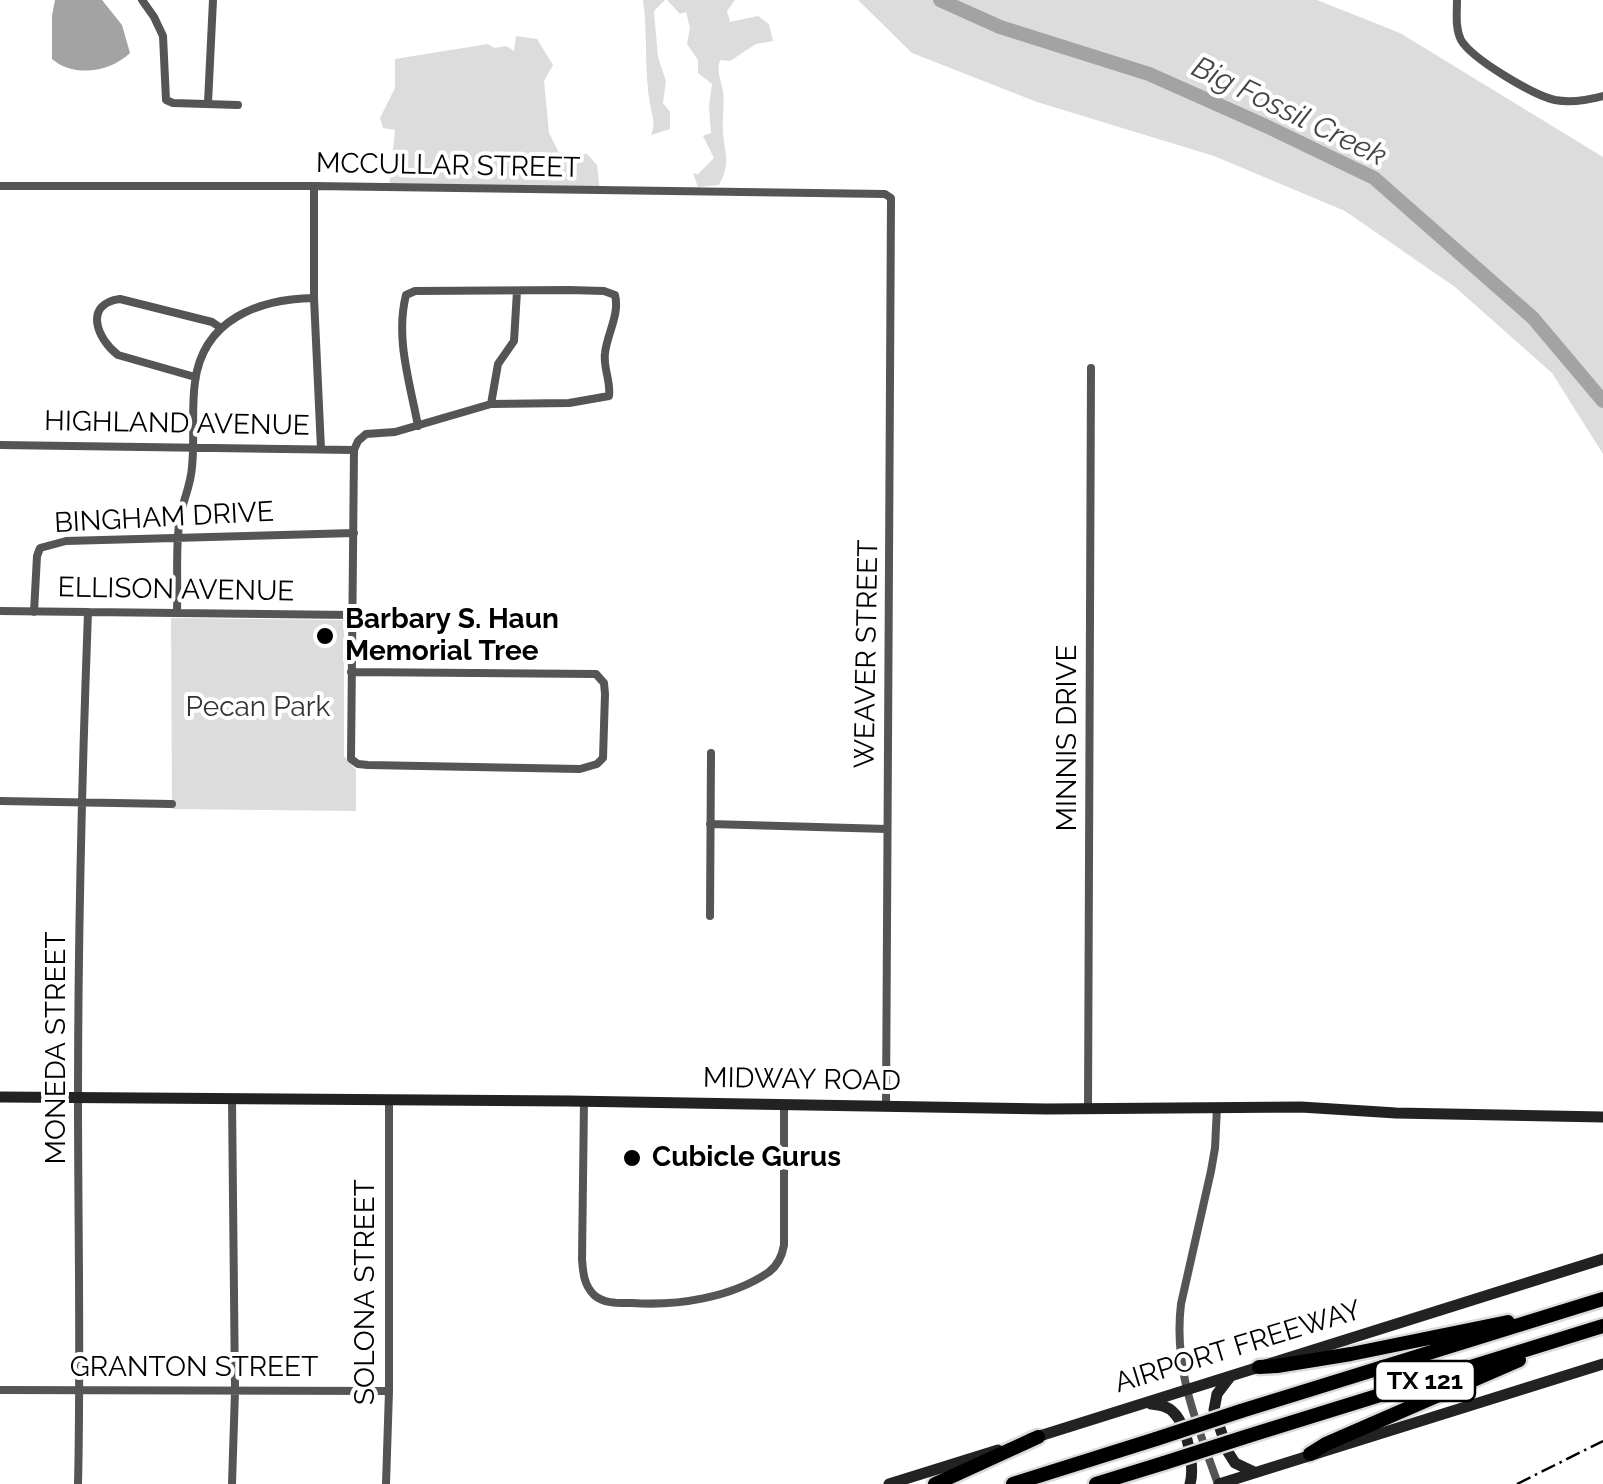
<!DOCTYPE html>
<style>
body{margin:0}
canvas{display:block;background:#fff}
</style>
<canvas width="1603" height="1484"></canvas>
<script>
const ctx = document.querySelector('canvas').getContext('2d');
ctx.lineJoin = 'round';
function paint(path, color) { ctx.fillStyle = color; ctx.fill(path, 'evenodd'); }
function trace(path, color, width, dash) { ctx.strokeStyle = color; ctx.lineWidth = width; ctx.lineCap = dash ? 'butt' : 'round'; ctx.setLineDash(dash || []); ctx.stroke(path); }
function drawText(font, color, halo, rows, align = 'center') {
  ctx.font = font + ' Raleway,sans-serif'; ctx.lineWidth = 8; ctx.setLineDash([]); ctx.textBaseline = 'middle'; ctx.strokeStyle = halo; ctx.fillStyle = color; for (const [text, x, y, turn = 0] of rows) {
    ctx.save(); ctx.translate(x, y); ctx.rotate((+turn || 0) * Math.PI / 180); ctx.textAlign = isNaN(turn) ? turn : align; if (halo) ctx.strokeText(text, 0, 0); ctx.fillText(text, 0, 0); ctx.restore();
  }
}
const green = new Path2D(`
 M643 0H665L654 11 658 57 666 81 663 103 670 112V129L651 135C656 124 652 116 650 104 644 70 648 35 643 0Z
 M667 0H735L727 11 730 22 758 16 769 24 773 41 756 44 730 61 720 60C716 71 721 80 723 91 725 104 722 118 723 131 724 155 732 161 719 185L698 187 693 173 698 174 714 158 703 136 711 133 709 106 712 84 698 73V60L687 44 690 28 686 12 680 14Z
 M858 0H1317L1400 33 1603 157V454L1552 373 1455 287 1345 211 1214 156 1037 102 912 53Z
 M516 36 537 39 553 65 544 81 549 133 559 153 587 154 597 165 600 191 389 187 395 130 383 128 380 118 395 88V59L488 44 494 48 506 46 514 51Z
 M171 618 344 620V756L356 770V811L172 809Z`);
const water = new Path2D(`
 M55 0H102L122 25 130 53C110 72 74 78 52 59V16Z`);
const river = new Path2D(`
 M940 0 1000 27 1149 74 1266 126 1374 178 1533 318 1603 401`);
const street = new Path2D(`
 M142 0 154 17 163 36 166 100 173 103 238 105
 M1457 0C1457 13 1455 28 1461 40 1472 59 1533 95 1555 100 1571 103 1588 100 1603 96
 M208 103 213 0
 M0 186H314L885 194 891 198 886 1107
 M314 186V298L321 449
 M195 377 118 355C97 339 83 304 120 299L212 322 221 328
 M491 404 498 364 514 341 517 291
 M0 445 354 450
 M354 450 358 441 366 434 395 432 491 404 569 403 609 396C611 381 603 368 605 353 607 334 620 314 615 295L604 291 569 290 415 291 406 295C395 338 410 383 418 426
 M0 611 352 615
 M34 612 37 556 40 548 66 541 354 533
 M177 612C178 581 175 542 181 512 185 496 191 483 192 467 195 439 191 410 195 382 203 319 259 299 314 298
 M351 672 596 674 604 683 605 694 603 758 597 764 580 769 368 765 358 764 351 759 354 450
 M0 801 172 804
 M710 824 887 829
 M710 916 711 753
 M232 1100 235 1391 232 1484
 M584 1101 582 1259C583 1273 584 1285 594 1295 604 1304 619 1303 632 1303 677 1306 731 1298 769 1272 778 1265 782 1257 784 1245V1104
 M1217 1107 1215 1148 1211 1171 1181 1304C1173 1369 1197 1424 1218 1484
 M1088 1109 1091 368
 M0 1390 389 1391
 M78 1484C81 1355 78 1226 78 1097 78 935 82 774 88 612
 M386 1484 389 1391V1100`);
const secondary = new Path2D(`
 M0 1097 569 1101 1047 1109 1301 1107 1396 1113 1603 1117
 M1230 1377 1217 1394 1214 1410 1228 1452 1235 1463 1254 1472
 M1151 1404C1160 1405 1168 1406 1174 1413 1187 1426 1195 1467 1190 1484
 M1030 1439 1603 1259
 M889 1484 998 1450
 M1219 1484 1603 1364`);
const highway = new Path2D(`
 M1259 1367 1277 1366 1351 1354 1508 1322
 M1241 1411 1603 1299
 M1248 1436 1603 1326
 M1310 1454 1326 1444 1519 1360
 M935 1484 1038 1437
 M1013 1484 1156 1439
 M1096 1484 1164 1463`);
const rail = new Path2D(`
 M1517 1484 1603 1441`);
const highwayBridge = new Path2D(`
 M1156 1439 1241 1411
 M1164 1463 1248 1436`);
const markers = [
 [325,636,10,"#000"],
 [632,1158,10,"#000"]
];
const shields = [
 [1425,1381,100]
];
const shieldNames = [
 ["TX 121",1425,1381]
];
const streetNames = [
 ["MCCULLAR STREET",448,166,1],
 ["HIGHLAND AVENUE",177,424,1],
 ["BINGHAM DRIVE",164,518,-3],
 ["ELLISON AVENUE",176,590,1],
 ["WEAVER STREET",867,654,-89],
 ["MINNIS DRIVE",1068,738,-90],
 ["MONEDA STREET",57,1048,-90],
 ["MIDWAY ROAD",802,1080,1],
 ["SOLONA STREET",366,1292,-90],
 ["AIRPORT FREEWAY",1238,1347,-17],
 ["GRANTON STREET",194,1368]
];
const poiNames = [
 ["Barbary S. Haun",345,620],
 ["Memorial Tree",345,652],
 ["Cubicle Gurus",652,1158]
];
const parkNames = [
 ["Pecan Park",258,708]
];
const waterNames = [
 ["Big Fossil Creek",1289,112,26]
];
paint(green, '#dcdcdc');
paint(water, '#a3a3a3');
trace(river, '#a3a3a3', 14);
trace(highway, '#dbdbdb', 19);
trace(street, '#555', 8);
trace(secondary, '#222', 11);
trace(highway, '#000', 14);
trace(rail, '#000', 2.5, [15, 5, 2.5, 5]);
trace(highwayBridge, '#dbdbdb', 19, []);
trace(highwayBridge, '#000', 14);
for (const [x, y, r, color] of markers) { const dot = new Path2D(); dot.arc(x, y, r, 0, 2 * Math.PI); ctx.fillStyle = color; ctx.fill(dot); trace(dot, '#fff', 4); }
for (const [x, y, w] of shields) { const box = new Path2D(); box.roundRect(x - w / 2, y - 20, w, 40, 8); ctx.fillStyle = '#fff'; ctx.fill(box); trace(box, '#000', 2.5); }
drawText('bold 25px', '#000', null, shieldNames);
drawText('28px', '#000', '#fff', streetNames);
drawText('bold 28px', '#000', '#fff', poiNames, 'left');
drawText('28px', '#333', '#fff', parkNames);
drawText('italic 30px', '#444', '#fff', waterNames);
</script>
